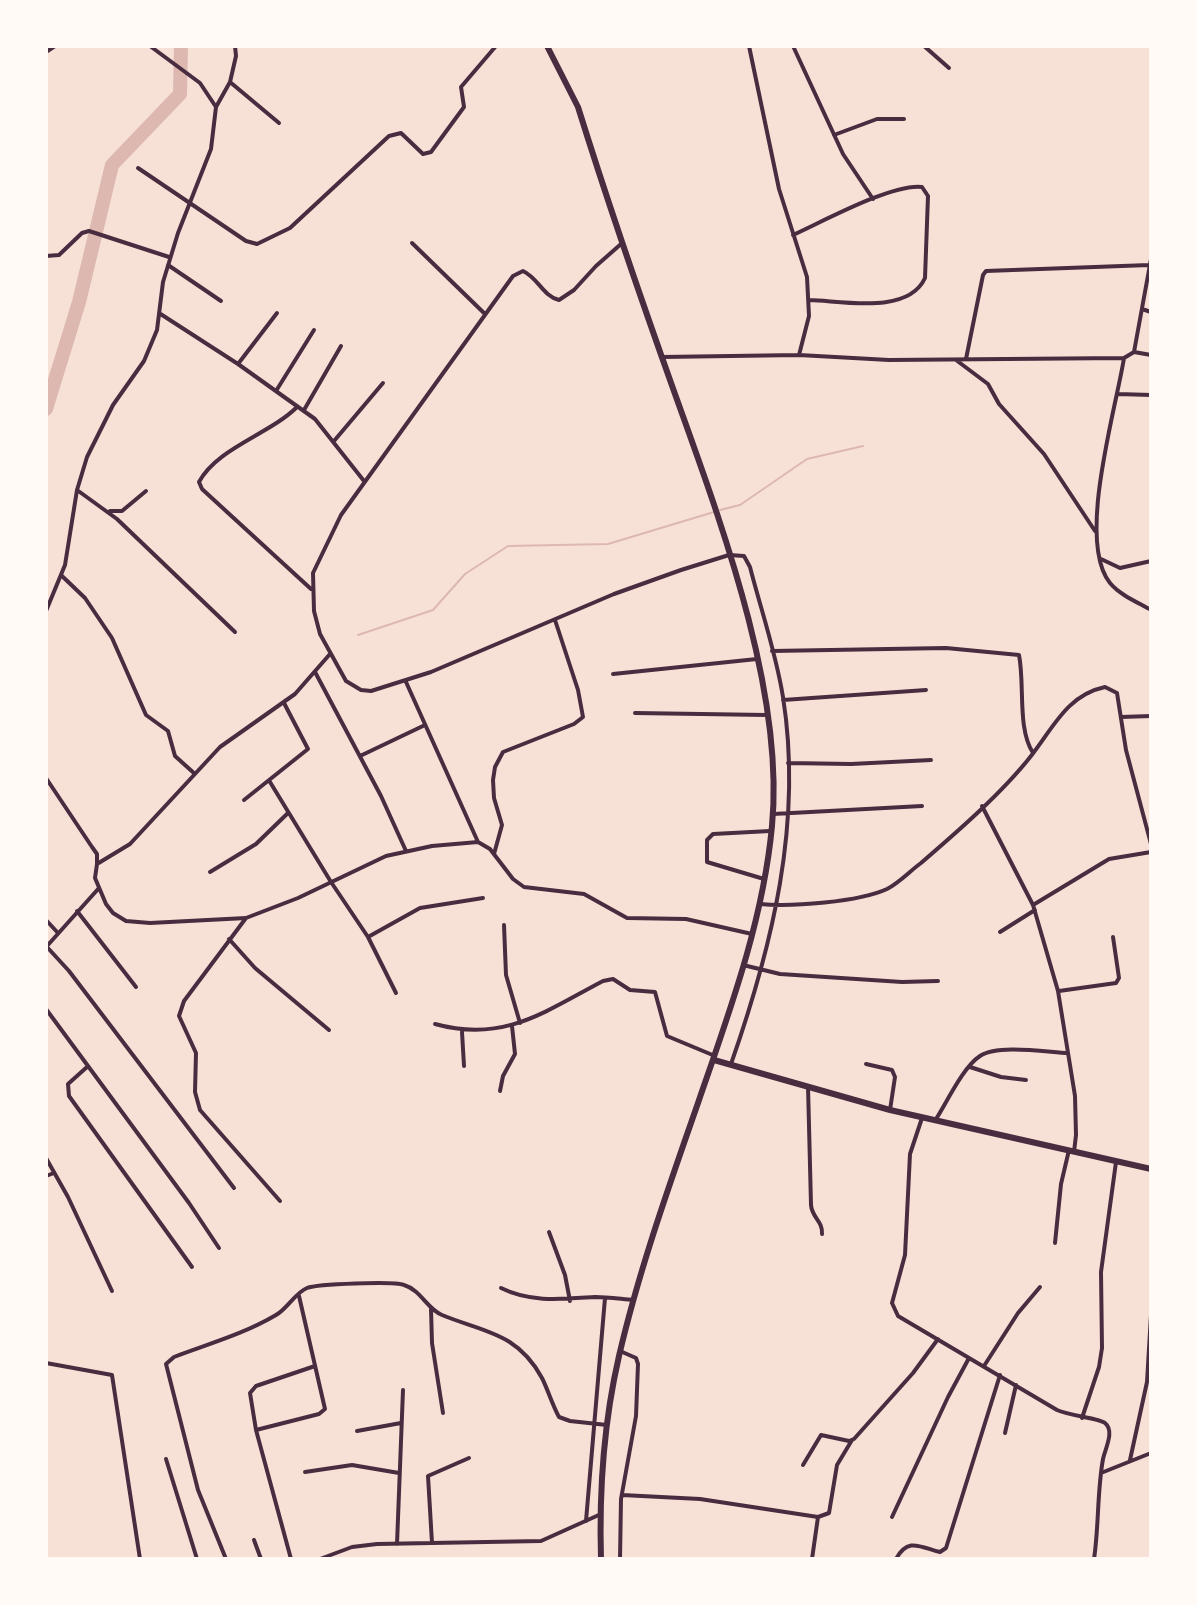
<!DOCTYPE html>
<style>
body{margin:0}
#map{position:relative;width:1197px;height:1605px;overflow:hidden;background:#f7e1d7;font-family:"Fira Sans Condensed",sans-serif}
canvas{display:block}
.frame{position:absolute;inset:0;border:48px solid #fffaf5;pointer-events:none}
</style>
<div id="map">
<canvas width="1197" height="1605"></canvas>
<div class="frame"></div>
</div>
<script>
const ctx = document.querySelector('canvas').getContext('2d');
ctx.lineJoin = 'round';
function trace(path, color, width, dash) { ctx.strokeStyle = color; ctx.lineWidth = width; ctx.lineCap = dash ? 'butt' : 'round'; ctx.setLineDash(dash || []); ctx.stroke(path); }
const stream = new Path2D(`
 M720 510 740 505 807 459 863 446
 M358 635 433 610 465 574 508 546 608 544 714 512`);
const river = new Path2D(`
 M46 409 79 302 112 165 180 94 181 46`);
const minor = new Path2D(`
 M150 46 200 83 216 107
 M749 46 779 189 807 277 809 316 799 355
 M793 46 843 154 873 199
 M924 46 949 68
 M46 52 55 46
 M230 82 279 123
 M834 135 877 119H904
 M138 168 246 241 257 244 290 228 389 136 401 133 423 154 431 152 464 107 461 87 496 46
 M793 235C822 222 893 183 922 187L928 196 925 278C908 315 843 301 810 300
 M412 243 485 314
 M621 244 596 266 574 290 559 300C543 296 538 278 523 271L513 276 341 515 313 573 314 611 320 634 346 681 361 690 371 691 431 672 614 594 681 570 729 555 744 556 750 567C761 610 776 653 783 697 803 823 772 947 731 1064
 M46 256 59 255 82 233 89 231 169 257
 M168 265 221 301
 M1142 309 1151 312
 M159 313 238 364 315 419 364 481
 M1134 352 1151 355
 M662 357 799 355 889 360 1124 358 1134 352 1151 259
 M1124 358C1116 409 1076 541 1110 583 1120 595 1137 602 1151 610
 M966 359 983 275 986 271 1149 265
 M956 360 988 384 999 404 1044 454 1095 531
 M238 364 277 313
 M276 391 314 330
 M1118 394 1151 395
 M297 407C270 434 217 448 199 482L202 489 311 589
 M304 410 341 346
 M334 441 383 383
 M77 490 117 519 235 632
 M110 511H122L146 491
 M1101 559 1120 568 1151 561
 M62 576 85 598 112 638 146 715 168 731 175 756 195 774
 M46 611 65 565 77 490 87 457 113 405 144 361 157 330 163 282 178 233 211 149 216 107 230 82 236 56 235 46
 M772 651 946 648 1019 655C1025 685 1017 728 1033 753
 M330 654 295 694 220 747 130 844 97 864 95 878 106 904 113 913 126 921 150 923 246 918 298 898 386 856 432 846 478 842 490 849 513 879 524 887 584 894 627 918 686 919 752 934
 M315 672 381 796 406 851
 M613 674 757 659
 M406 682 478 842
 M783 700 926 690
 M635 713 767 715
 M1121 717 1151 716
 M360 756 425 725
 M788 763 851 764 931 760
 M46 778 92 847 97 854V864
 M270 782 331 882 368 937 396 993
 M244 800 308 749 284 703
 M982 806 1033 905 1058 991 1075 1096 1076 1135 1074 1152
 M773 814 922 806
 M494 854 502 825 494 798 493 780 495 767 503 752 574 724 583 717 578 690 555 620
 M210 872 256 844 288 813
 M764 879 707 862V840L713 834 770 831
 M760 904C791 907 859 902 887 889 899 883 910 871 921 863 957 832 1002 793 1031 756 1053 728 1067 695 1105 687L1117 693 1126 750 1151 844
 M1033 905 1109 859 1151 852
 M77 911 136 987
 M246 918 184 1001 179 1016 196 1053 195 1092 200 1110 280 1201
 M46 920 58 933
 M504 925 506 975 520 1023
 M1000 932 1035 910
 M368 937 420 908 483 898
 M229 939 255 968 329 1030
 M47 946 99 888
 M47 947 69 971 234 1188
 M743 965 780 974 902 982 938 981
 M1059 991 1116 983 1119 978 1113 937
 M46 1009 189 1203 219 1248
 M435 1024C504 1043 544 1012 603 981L613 979 630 990 655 992 667 1036 715 1056
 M462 1032 464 1066
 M866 1064 892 1070 895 1077 890 1110
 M87 1067 68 1084 69 1096 192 1267
 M970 1067 1001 1077 1026 1080
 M808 1086 811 1205C812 1218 823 1221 822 1234
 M500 1091 503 1076 515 1054 512 1026
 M922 1118 910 1154 905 1255 892 1303 898 1316 1057 1410C1070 1416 1099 1418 1105 1423 1115 1431 1105 1449 1103 1459 1097 1492 1099 1526 1094 1559
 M936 1119C947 1102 963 1067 980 1056 998 1044 1046 1052 1068 1053
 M46 1158 68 1197 112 1291
 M46 1176 54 1173
 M549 1232 565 1275 570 1301
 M1055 1243 1061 1184 1069 1150
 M501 1288C531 1303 563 1299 595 1297 608 1297 621 1299 634 1300
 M431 1309 432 1343 443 1413
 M46 1363 112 1375 140 1559
 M984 1366 1018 1313 1040 1287
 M1082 1418 1099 1367 1102 1348 1101 1272 1116 1162
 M256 1430 319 1414 325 1409 299 1296
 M357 1431 401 1423
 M1005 1433 1016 1385
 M166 1459 197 1559
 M1130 1460 1147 1382 1151 1315
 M803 1465 821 1435 849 1441 854 1439 913 1373 938 1339
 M305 1472 352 1465 399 1473
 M1101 1473 1151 1453
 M622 1495 700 1499 818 1517 829 1513 837 1465 852 1440
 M892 1517 948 1397 969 1358
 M586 1521 605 1298
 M254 1540 261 1559
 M432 1543 428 1476 469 1458
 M397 1544 403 1390
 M226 1559 198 1490 166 1364 174 1357C208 1344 244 1334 276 1315 288 1308 295 1293 307 1288 317 1284 394 1281 404 1285 421 1290 427 1309 442 1315 483 1332 517 1332 542 1378 548 1390 552 1404 559 1417L570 1421 607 1425
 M291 1559 256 1430 250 1393 256 1386 315 1366
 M320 1559 352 1547 377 1544 541 1541 601 1514
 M620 1559 621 1499 636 1416 638 1364 636 1358 620 1351
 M812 1559 818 1517
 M896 1559C908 1537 920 1547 940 1552L946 1548 1000 1375`);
const tertiary = new Path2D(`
 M714 1060 890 1110 1151 1169`);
const secondary = new Path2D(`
 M547 46 578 107C608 203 641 299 675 394 720 520 785 691 772 826 763 922 729 1013 698 1103 669 1186 639 1270 619 1356 604 1421 599 1492 601 1559`);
trace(stream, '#dcb8b0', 2);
trace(river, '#dcb8b0', 14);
trace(minor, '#4a2c40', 4);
trace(tertiary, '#4a2c40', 6);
trace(secondary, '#4a2c40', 6);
</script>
